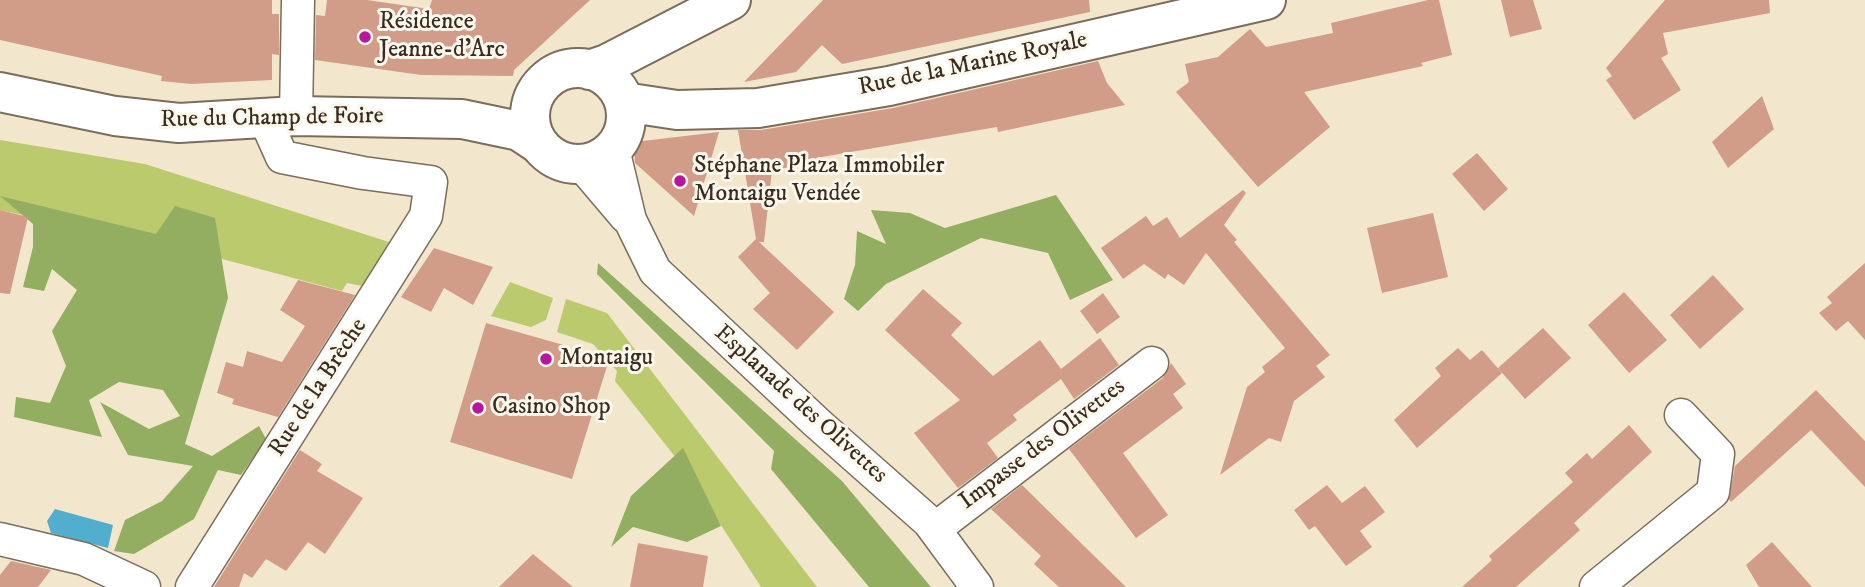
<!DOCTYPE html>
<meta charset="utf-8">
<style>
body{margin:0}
canvas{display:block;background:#f2e7cd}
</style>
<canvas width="1865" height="587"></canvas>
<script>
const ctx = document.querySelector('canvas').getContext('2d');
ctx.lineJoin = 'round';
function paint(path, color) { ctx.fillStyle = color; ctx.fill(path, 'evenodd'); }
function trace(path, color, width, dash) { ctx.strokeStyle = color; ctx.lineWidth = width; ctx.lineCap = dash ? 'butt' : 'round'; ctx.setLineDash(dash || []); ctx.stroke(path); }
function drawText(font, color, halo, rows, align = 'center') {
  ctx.font = font + ' "IM FELL DW Pica",serif'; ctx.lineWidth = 6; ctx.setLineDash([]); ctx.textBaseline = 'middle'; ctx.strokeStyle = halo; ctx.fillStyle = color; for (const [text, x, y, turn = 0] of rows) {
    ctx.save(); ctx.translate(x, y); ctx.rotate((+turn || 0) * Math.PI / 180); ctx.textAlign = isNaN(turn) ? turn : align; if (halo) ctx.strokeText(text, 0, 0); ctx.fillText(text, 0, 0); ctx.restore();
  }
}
const green = new Path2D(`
 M0 140 145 164 389 242 362 286 347 283 342 291 196 252 0 210Z
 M510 282 553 298 546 320 531 327 491 316Z
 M566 299 607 313 817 587H761L684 468 615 381 617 371 593 344 557 332Z`);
const forest = new Path2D(`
 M1056 195 1113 280 1070 300 1048 253 981 238 886 284 858 311 844 299 855 265 857 231 886 244 871 210 910 213 945 228Z
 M0 196 156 234 175 206 215 218 228 298 185 444 212 456 259 426 266 439 241 475 218 470 194 519 134 554 114 551 125 520 162 501 193 466 128 455 100 402 149 429 180 416 163 390 119 382 89 400 102 437 14 417 16 397 50 403 66 366 52 331 77 290 52 269 44 291 23 287 33 247V224Z
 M598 263 842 481 931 587H869L771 469 774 451 597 274Z
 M683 448 721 526 687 542 633 527 611 547 631 496Z`);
const water = new Path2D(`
 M55 509 113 525 108 548 51 533 47 521Z`);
const building = new Path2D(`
 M0 0H272V14H279V55L272 54V80L191 84 161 81 162 76 0 40Z
 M327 0H367L429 9 432 0H590L514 70 513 76 421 75 315 60 316 15 325 16Z
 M823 0H1089L1090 12 842 64 822 45 796 72 744 82Z
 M1428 0H1439L1452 55 1421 63 1423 66 1304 92 1330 127 1258 187 1176 92 1189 82 1185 64 1218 57 1250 29 1266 47 1333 33 1331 23Z
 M1501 0H1533L1542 29 1510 37Z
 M1665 0H1769L1770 13 1663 33 1668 54 1661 58 1681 90 1634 120 1606 80 1612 76 1606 68Z
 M1098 61 1107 83 1125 105 998 132 997 127 845 153 816 158V163L772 170 764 242H759L834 312 797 350 753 309 770 293 738 257 756 239 738 130H761L893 108Z
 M1762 96 1774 129 1728 168 1712 142Z
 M719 132 694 216 635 163 634 142Z
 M1477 153 1508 189 1484 211 1452 174Z
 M1243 190 1246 193 1224 225 1237 240 1234 242 1330 355 1316 366 1325 377 1294 401 1281 442 1269 438 1220 475 1247 387 1265 372 1262 367 1285 348 1206 253 1184 285 1168 274 1165 279 1144 264 1123 279 1101 248 1146 216 1153 226 1167 217 1180 238Z
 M0 210 28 217 10 294 0 293Z
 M1433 213 1448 277 1382 293 1367 228Z
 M434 248 493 267 473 305 444 288 431 312 401 297Z
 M1865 263V340L1848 321 1836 331 1819 313 1832 303 1827 297Z
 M1713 275 1744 309 1700 349 1670 315Z
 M298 280 355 295 278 417 232 404 234 399 217 393 226 362 243 367 247 351 282 362 305 326 280 310Z
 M923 289 962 323 951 335 993 376 1040 340 1061 369 1100 338 1119 365 1074 399 1061 379 1013 415 1017 420 987 443 998 458 958 488 914 433 960 400 885 330Z
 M1624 292 1667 340 1629 373 1588 325Z
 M1103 293 1120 317 1097 334 1080 311Z
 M486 323 567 346 566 349 608 363 572 479 450 442Z
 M1543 328 1571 358 1525 399 1498 368Z
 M1458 348 1470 360 1482 350 1502 373 1417 448 1394 420 1441 376 1435 368Z
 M1171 363 1186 384 1173 394 1183 408 1123 453 1168 515 1136 538 1069 449 1163 378Z
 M1816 390 1865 441V487L1811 430 1731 502 1729 499 1735 466Z
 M1629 425 1652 452 1574 523 1580 530 1516 587H1462L1492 560 1489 556 1573 482 1565 473 1587 453 1592 459Z
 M300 450 322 464 317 471 363 498 325 554 308 542 286 571 266 559 252 578 244 573 239 587H214Z
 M1022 485 1084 546 1126 587H1059L1034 564 1041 556 991 509Z
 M1327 485 1342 503 1365 486 1385 512 1360 531 1372 547 1346 566 1315 526 1309 530 1294 510Z
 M1772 542 1812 587H1759L1746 565Z
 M638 543 708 556 703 587H630Z
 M533 554 573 587H499Z
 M11 561 51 570 38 587H0V575Z`);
const street = new Path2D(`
 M296 116 298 0
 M613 149 630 220 655 271 816 422 929 522 977 587
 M581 164 626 217
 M936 528 1152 363
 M0 539 84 559 144 587
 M192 587 426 216 431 182 363 173 282 157 265 119
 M1596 587 1713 492 1718 454 1681 415`);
const secondary = new Path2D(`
 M530 116a48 48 0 1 1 96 0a48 48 0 1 1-96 0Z
 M589 70 607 64 731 0
 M0 92 115 116 179 123 296 116 462 119 519 131 537 143
 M624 102 677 110 758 108 889 86 1266 0`);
const markers = [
 [365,37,7,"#b5179e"],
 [680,181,7,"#b5179e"],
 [546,359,7,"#b5179e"],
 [478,408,7,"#b5179e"]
];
const poiNames = [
 ["Résidence",379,23],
 ["Jeanne-d'Arc",379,51],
 ["Stéphane Plaza Immobiler",694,167],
 ["Montaigu Vendée",694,195],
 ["Montaigu",560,359],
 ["Casino Shop",492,408]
];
const streetNames = [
 ["Rue de la Marine Royale",973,65,-12],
 ["Rue du Champ de Foire",272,119,-1],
 ["Rue de la Brèche",319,388,-57],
 ["Esplanade des Olivettes",800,405,42],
 ["Impasse des Olivettes",1043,445,-37]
];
paint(green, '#baca6d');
paint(forest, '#93ae60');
paint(water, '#51aecf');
paint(building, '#d19c88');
trace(street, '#7b6c5b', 35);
trace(secondary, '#7b6c5b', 42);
trace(street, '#fff', 32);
trace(secondary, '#fff', 38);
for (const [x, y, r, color] of markers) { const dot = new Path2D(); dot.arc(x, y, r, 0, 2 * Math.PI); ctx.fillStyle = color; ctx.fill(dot); trace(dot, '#fbf7ec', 2.5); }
drawText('24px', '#3b2a1e', '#fbf7ec', poiNames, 'left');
drawText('24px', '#3b2a1e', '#fbf7ec', streetNames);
</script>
